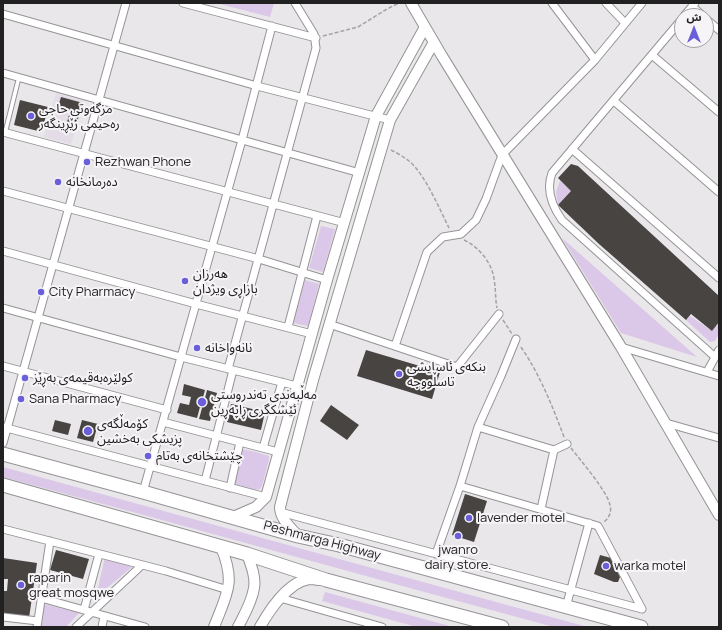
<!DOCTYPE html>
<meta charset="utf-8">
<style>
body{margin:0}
#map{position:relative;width:722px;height:630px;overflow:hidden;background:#e9e7ea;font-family:Manrope,"Noto Sans Arabic",sans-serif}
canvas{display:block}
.frame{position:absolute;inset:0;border:4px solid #222122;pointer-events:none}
.north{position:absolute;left:674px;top:8px;width:40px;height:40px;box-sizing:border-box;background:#f6f4f7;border:1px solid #a1a0a2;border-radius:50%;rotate:0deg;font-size:11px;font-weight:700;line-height:16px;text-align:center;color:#222122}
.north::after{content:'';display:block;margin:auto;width:14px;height:18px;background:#6a5fd8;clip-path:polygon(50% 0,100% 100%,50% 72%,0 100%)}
</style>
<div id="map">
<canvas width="722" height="630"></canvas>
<div class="frame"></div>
<div class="north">ش</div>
</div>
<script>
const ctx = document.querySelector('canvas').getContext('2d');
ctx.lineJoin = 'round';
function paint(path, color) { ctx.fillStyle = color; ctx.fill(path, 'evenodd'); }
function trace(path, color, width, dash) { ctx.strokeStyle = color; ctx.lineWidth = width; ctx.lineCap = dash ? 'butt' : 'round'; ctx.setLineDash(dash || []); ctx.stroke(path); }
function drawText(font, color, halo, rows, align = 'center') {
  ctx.font = font + ' Manrope,"Noto Sans Arabic",sans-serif'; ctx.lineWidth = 4; ctx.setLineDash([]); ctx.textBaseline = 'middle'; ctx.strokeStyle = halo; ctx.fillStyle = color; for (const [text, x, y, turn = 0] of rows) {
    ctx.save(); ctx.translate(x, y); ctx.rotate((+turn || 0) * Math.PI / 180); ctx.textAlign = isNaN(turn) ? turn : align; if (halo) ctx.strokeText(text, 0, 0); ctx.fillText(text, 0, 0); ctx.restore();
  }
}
const built = new Path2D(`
 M56 93 84 101 71 144 44 137Z`);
const green = new Path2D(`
 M216 3H274L270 17Z
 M560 181 571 191 558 205 556 192Z
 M321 226 335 229 323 272 309 268Z
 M562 238 697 357 621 333Z
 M305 280 319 284 308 326 293 323Z
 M690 316 712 331 719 322V333L715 341 710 342 686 320Z
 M241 449 256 452 269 456V460L262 486 260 489 252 490 233 485Z
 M3 467 507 605 588 627H554C370 578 187 526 3 477Z
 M105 557 132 567 96 597Z
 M325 592 453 627H417L322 601Z
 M44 604 79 613 66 627H42Z`);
const building = new Path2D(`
 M61 97 83 103 74 132 65 130 70 111 58 107Z
 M20 100 48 107 42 132 14 125Z
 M571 164 578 166 719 296V322L712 331 691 314 686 320 599 244 558 205 571 191 558 178Z
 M366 350 440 372 432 399 357 376Z
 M184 384 205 390 202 401 204 402 207 390 217 393 210 421 199 419 202 408 200 407 197 418 177 413 180 403 189 405 191 397 182 395Z
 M231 404 265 412 261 430 227 422Z
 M331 405 359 425 347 440 320 421Z
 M55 420 71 424 68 435 52 431Z
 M82 420 98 424 93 442 77 438Z
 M465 494 487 501 474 542 452 535Z
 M56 550 89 559 83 579 50 570Z
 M600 555 611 558 620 577 618 582H614L594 574Z
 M3 558 37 563 29 618 3 614V591H7L8 579H3Z`);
const path = new Path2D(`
 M323 36 358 27 387 9 399 3
 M391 150C397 153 404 157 409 161 425 174 440 210 449 228
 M464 240C479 247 492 263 494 279 496 289 495 298 497 308
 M503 320 512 334
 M521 347C540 375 552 405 564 437
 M571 448C581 461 607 491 610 505 612 512 609 518 604 522`);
const lane = new Path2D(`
 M5 133 19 77`);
const street = new Path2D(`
 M183 3 316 38
 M552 3 595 60
 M606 3 625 23
 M692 6 703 16
 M3 14 257 86 390 120
 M684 16 695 3
 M682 19 552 173C546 189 552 206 562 220L715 357
 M706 19 719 30
 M652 55 719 112
 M3 73 360 173
 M614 101 719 192
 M3 132 345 223
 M572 149 719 278
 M3 191 259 259 327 280
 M3 251 196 304 312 334
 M3 308 181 357 297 386
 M329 324 457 367 499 314
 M288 327 317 216
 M395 346 427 252 443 237 461 234 476 220 486 199 502 155 595 60 642 3
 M621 347 719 376
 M3 366 167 410
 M228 369 316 48 314 34 295 3
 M707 372 719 350
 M163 422 278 452
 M666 423 719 438
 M3 427 266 497
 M478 427 554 450 567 444
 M3 443 126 3
 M263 448 282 382
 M205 481 233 370
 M460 486 598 526 642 609
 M230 488 240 442
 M143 492 242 140 272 26
 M541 509 554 450
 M280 512 642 609
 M3 529 166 571 228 590
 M436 554 460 486 478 427 501 376 516 339
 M41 598 145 627
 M280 598 382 627
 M566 607 589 523
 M84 610 99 554
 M3 617 38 621
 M37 627 50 541
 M76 627 142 565
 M102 627 104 616`);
const secondary = new Path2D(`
 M411 3 442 56 621 347 719 515
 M233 517 256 507 266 497 327 280 376 116 425 27
 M298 536C291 528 280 519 280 507L313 380 390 120 434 42
 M214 627C227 593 236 583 221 547
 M238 627C244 615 252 602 254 588 256 577 251 565 247 554
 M260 627C269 611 288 582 309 579 312 579 315 579 318 580`);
const highway = new Path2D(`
 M3 454 143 492 298 536 339 545 641 627
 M3 485 247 554 326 580 502 627`);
const markers = [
 [31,116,4,"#6a5fd8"],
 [87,162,4,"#6a5fd8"],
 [58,182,4,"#6a5fd8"],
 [185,281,4,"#6a5fd8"],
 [41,292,4,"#6a5fd8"],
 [197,348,4,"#6a5fd8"],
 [399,374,4,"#6a5fd8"],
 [25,378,4,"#6a5fd8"],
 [21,399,4,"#6a5fd8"],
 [202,402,5,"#6a5fd8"],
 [88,431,5,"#6a5fd8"],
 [148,456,4,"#6a5fd8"],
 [469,518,4,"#6a5fd8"],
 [458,536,4,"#6a5fd8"],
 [606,566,4,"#6a5fd8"],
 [21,585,4,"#6a5fd8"]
];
const poiNames = [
 ["مزگەوتی حاجی",39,109],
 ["رەحیمی زێڕینگەر",39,124],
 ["Rezhwan Phone",95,162],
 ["دەرمانخانە",66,182],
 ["ھەرزان",193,274],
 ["بازاڕی ویژدان",193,289],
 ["City Pharmacy",49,292],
 ["نانەواخانە",205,348],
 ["بنکەی ئاسایشی",407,367],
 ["تاسڵووجە",407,382],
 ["کولێرەبەقیمەی بەڕێز",33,378],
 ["مەڵبەندی تەندروستی",211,395],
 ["ئێشکگری ڕاپەڕین",211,410],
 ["Sana Pharmacy",29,399],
 ["کۆمەڵگەی",97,424],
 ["پزیشکی بەخشین",97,439],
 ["چێشتخانەی بەتام",156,456],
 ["lavender motel",477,518],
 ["jwanro",458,550,"center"],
 ["dairy store.",458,565,"center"],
 ["warka motel",614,566],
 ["raparin",29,578],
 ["great mosqwe",29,593]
];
const streetNames = [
 ["Peshmarga Highway",322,541,15]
];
paint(built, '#e4dde7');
paint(green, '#dbc7e7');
paint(building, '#474442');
trace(lane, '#959396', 5.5);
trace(street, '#959396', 9);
trace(secondary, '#959396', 12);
trace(highway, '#959396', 15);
trace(path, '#a4a2a4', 1.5, [4, 2]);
trace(lane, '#fff', 3.5);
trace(street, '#fff', 7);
trace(secondary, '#fff', 10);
trace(highway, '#fff', 13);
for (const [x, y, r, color] of markers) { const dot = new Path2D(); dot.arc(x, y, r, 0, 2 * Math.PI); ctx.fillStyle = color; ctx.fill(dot); trace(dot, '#f6f4f7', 1.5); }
drawText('13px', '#222122', '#f6f4f7', poiNames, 'left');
drawText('13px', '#222122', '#f6f4f7', streetNames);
</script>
